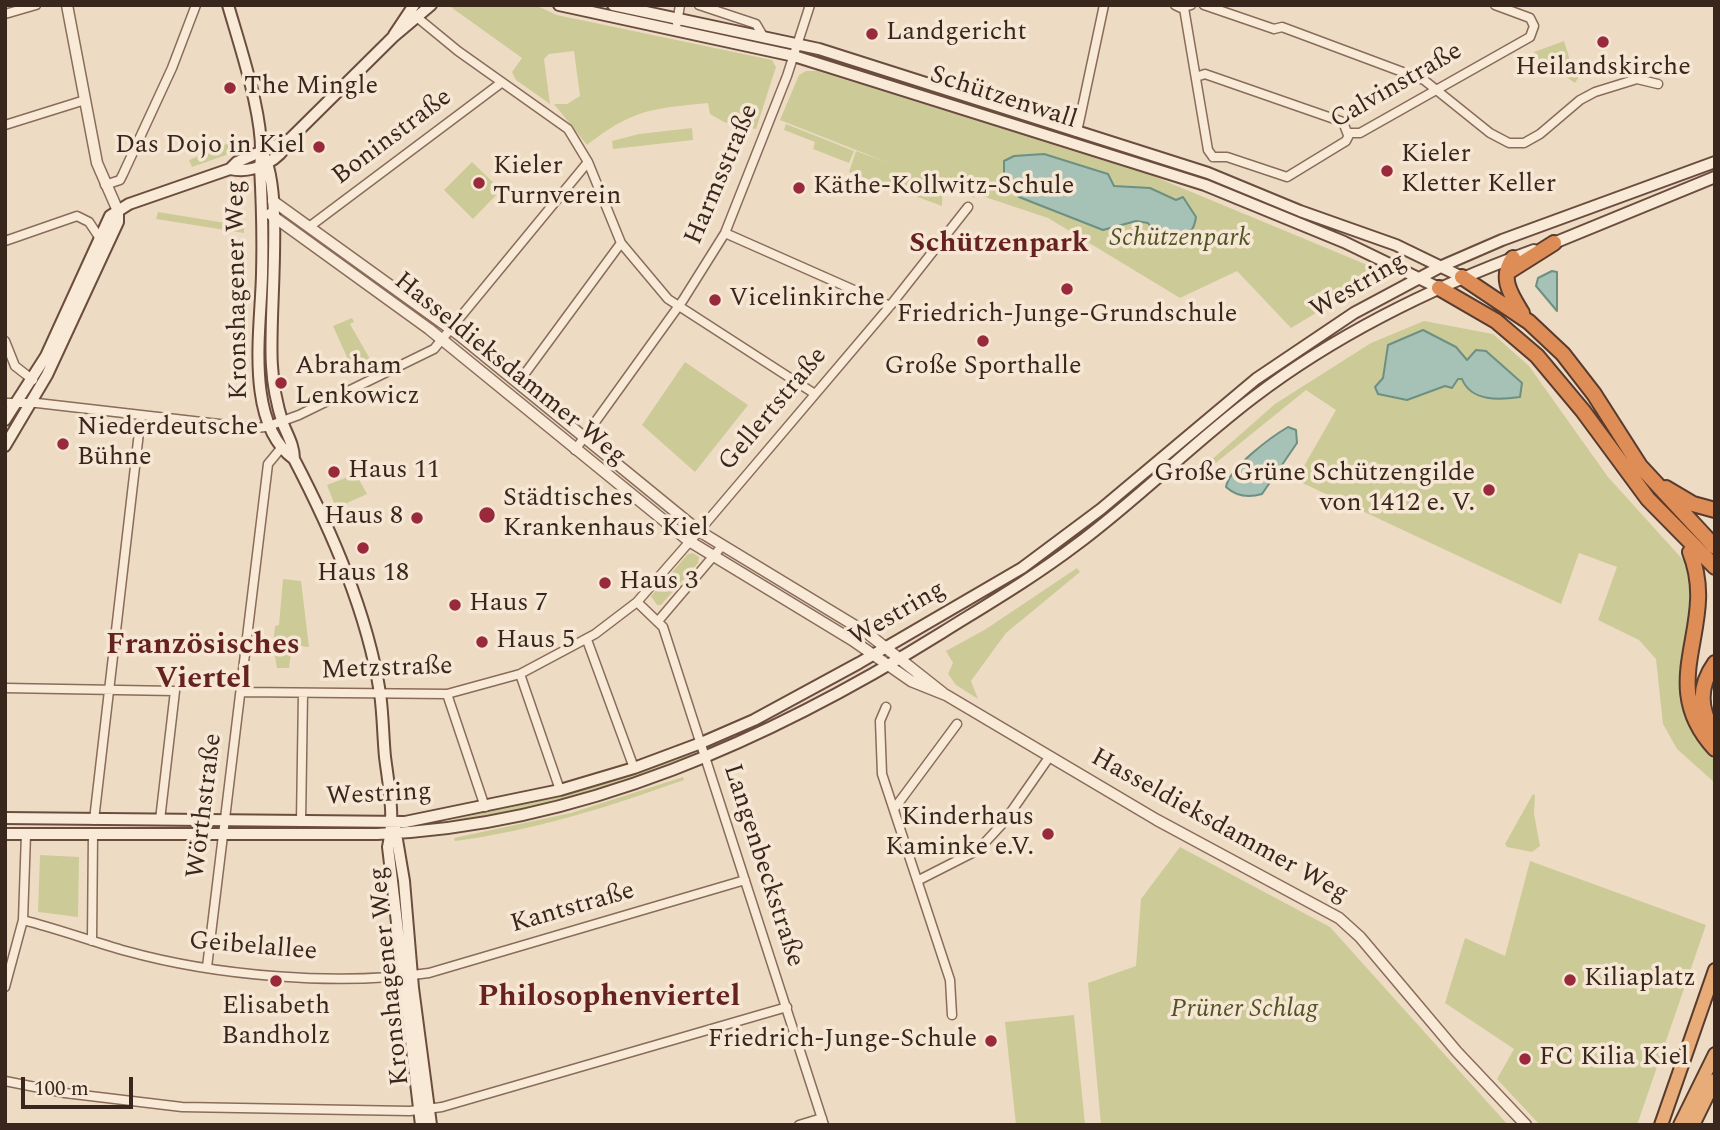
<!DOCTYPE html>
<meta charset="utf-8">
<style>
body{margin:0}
#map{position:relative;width:1720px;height:1130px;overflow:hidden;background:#eedbc4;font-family:Spectral,serif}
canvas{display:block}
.frame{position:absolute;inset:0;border:7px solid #39271e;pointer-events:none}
.scale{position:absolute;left:21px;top:1077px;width:112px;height:32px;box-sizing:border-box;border:4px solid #39271e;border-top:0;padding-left:9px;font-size:21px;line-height:24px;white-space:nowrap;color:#39271e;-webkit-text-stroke:5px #f6e7d4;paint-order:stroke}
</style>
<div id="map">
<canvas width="1720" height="1130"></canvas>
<div class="frame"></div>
<div class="scale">100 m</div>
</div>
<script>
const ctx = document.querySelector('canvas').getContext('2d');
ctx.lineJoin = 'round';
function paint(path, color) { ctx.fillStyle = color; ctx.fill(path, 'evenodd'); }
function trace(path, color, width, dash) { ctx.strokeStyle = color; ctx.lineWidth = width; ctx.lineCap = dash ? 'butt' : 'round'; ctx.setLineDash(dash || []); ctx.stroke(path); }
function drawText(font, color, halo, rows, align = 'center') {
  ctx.font = font + ' Spectral,serif'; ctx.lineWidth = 7; ctx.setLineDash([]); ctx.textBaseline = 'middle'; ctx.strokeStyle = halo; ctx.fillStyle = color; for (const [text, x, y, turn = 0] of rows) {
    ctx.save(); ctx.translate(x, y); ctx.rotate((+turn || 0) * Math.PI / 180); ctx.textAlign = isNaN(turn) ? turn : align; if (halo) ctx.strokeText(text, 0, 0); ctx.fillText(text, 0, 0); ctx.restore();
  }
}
const green = new Path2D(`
 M448 5H535L557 15 772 60 776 67 756 129 724 122 710 114 708 103C650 109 634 109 587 145L554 104H567L580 96 574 51 549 54 544 59 550 104 516 80 512 72 522 58Z
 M1564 41 1572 67 1579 77 1575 83 1562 74 1545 69 1534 52Z
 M806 71H817L1153 176 1377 269 1381 274 1291 328 1237 271 1180 298 1048 218 976 194 974 198 943 178 942 206 849 172 856 151 889 163 780 120 799 75Z
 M786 124 854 151 849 163 813 149 815 142 784 130Z
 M692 128 693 140 613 149 612 141 639 134Z
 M248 139 243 149 192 167 189 160 208 152 207 149Z
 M472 162 501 190 473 219 444 190Z
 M158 212 244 226V233L156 219Z
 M352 318 354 322 350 324 374 366 355 375 333 326Z
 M1424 321 1493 334 1529 366 1608 477 1695 573 1699 624 1681 685 1684 715 1694 737 1715 761V783L1677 749 1663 724 1656 659 1639 640 1598 620 1617 567 1579 553 1561 604 1296 480 1336 410 1306 390 1212 466 1209 462 1275 404 1371 343Z
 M685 362 748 405 695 472 642 425Z
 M356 474 367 494 336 508 327 485Z
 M693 553 699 557 698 563 661 605H657L651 596 688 554Z
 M1077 568 1080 572 1006 633 971 681 978 699 956 685 948 674 953 663 946 651 986 629Z
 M283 579 301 581 309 647 292 645 289 668H277L273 645 275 626 279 625Z
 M690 752 691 755C609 789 525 816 436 824L563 793Z
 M683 777 684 780 678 782C606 808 531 831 455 841L454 838 571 813Z
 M1533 794 1535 795 1534 814 1540 846 1532 852 1507 847 1505 844Z
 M1180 847 1330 927 1508 1125H1101L1088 983 1136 966 1141 899Z
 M40 855 79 857 78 917 38 912Z
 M1530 861 1706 925 1637 1125H1540L1497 1079 1514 1049 1445 1003 1465 938 1505 956Z
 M1074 1015 1085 1124 1016 1125 1005 1022Z`);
const water = new Path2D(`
 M1044 154 1108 174 1114 186 1150 188 1176 200 1183 197 1196 217C1194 232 1187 238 1173 245L1158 237 1148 223 1136 221 1103 230 1019 197 1004 172V161L1014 156Z
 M1552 271 1557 272V311L1536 286 1538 278Z
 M1423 330 1456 347 1467 360 1476 350 1486 351 1522 383 1520 397C1500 400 1471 402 1462 379H1458L1452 388 1445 386 1407 400 1378 394 1375 387 1383 378 1388 345Z
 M1288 427 1296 430 1297 443 1262 494C1249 498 1236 496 1226 487 1229 468 1271 437 1288 427Z`);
const minor = new Path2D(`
 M699 5 756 24 763 36
 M1175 5 1181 8 1191 5
 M1204 5 1274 29 1282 27 1424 80 1490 133 1509 143H1524L1540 134 1580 100 1595 92 1637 79 1658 84
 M1184 8 1208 150 1213 157
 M5 14 36 5
 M413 14 458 51 568 129 588 162 621 243 668 299 815 394
 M677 23 680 5
 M1196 77 1205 74 1343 122 1348 135
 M5 125 85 100
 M1077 132 1104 5
 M1213 157H1227L1287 177 1346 141 1350 133H1360L1530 37 1534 26 1530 18 1495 5
 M105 185 120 180 123 174 172 68 196 5
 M309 227 501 83
 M725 233 890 306
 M5 241 77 216 89 222 99 237
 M5 341 15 366 33 380
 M518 383 621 243
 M5 403H37L254 428 266 427 299 415 434 349 588 162
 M575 450 683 300 725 233 787 76 810 5
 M637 602 663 627 824 1125
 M659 620 722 546
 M587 640 634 768
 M520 674 560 790
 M5 688 175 691 160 820
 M241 692 447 694 520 674 595 634 637 602 705 524 890 306 968 207
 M447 694 485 807
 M886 707 880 721 882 774 950 980 952 1015
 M894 809 957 724
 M94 820 141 415
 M301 822 303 693
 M919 880 978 850 1004 822 1050 756
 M23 920C58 929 91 941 126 951 216 976 336 986 429 973L745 880
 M92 941 93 833
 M207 967 268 464 282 447
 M5 987 23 920 26 834
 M5 1081 65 1093 182 1107 410 1111 442 1107 787 1007
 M799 1125 822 1118`);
const tertiary = new Path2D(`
 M67 5 97 163 118 211
 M273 201 459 335 699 531 867 633 943 693
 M270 214 429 329 689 541 852 640 911 681 946 695 1157 820 1339 918 1360 937 1457 1052 1526 1125`);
const secondary = new Path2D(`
 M228 5C240 47 267 125 260 166 262 202 263 238 262 274 261 328 244 422 294 459 332 532 367 612 380 693 383 714 383 736 385 757 389 788 395 816 388 847L421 1125
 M559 5 794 56 1205 185 1344 242 1439 288
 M613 5 819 49 1208 173 1300 211 1396 245 1462 277
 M394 35 414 5
 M262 152C285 189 268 316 272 366 273 386 277 405 283 424 288 436 294 446 294 459
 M230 169C255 174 280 161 290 139L393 37 431 5
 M1549 245 1715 177
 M5 420 46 356 110 216 129 204 230 169 237 162 290 139
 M5 446 47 375 118 222V211
 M5 818 405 822 560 790 634 768 701 743 754 720 859 663 1022 568 1101 509 1256 379 1354 313 1442 266 1502 240 1715 162
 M395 828 404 881 413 988 431 1125
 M5 834H377C580 826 773 738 943 632 988 604 1034 577 1076 545 1138 499 1192 444 1254 397 1338 333 1435 286 1534 250`);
const trunk = new Path2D(`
 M1661 1125 1715 970
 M1680 1125 1715 1054
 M1693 1125 1715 1080`);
const motorway = new Path2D(`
 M1513 258C1499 278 1511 295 1522 313
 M1508 272 1554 243
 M1462 277 1529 322 1563 354 1594 394 1640 466 1715 547
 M1439 288 1496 321 1537 356 1583 411 1648 499 1715 567
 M1666 488 1693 504 1715 510
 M1690 552C1720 626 1653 682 1715 749
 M1715 663C1699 685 1698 710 1715 732`);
const markers = [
 [872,34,7,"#982a3c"],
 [1603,42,7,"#982a3c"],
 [230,88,7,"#982a3c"],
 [319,147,7,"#982a3c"],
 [1387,171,7,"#982a3c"],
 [479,183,7,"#982a3c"],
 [799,188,7,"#982a3c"],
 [1067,289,7,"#982a3c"],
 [715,300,7,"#982a3c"],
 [983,341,7,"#982a3c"],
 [281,383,7,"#982a3c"],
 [63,444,7,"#982a3c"],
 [334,472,7,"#982a3c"],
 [1489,490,7,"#982a3c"],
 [487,515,9,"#982a3c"],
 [417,518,7,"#982a3c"],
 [363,548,7,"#982a3c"],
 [605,583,7,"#982a3c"],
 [455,605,7,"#982a3c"],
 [482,642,7,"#982a3c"],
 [1048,834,7,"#982a3c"],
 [1570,980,7,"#982a3c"],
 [276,981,7,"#982a3c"],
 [991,1041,7,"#982a3c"],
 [1525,1059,7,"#982a3c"]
];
const poiNames = [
 ["Landgericht",886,34],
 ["Heilandskirche",1603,69,"center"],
 ["The Mingle",244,88],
 ["Das Dojo in Kiel",305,147,"right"],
 ["Kieler",1401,156],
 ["Kletter Keller",1401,186],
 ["Kieler",493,168],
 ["Turnverein",493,198],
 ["Käthe-Kollwitz-Schule",813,188],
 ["Vicelinkirche",729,300],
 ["Friedrich-Junge-Grundschule",1067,316,"center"],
 ["Abraham",295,368],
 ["Lenkowicz",295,398],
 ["Große Sporthalle",983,368,"center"],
 ["Niederdeutsche",77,429],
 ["Bühne",77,459],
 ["Haus 11",348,472],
 ["Große Grüne Schützengilde",1475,475,"right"],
 ["von 1412 e. V.",1475,505,"right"],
 ["Städtisches",503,500],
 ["Krankenhaus Kiel",503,530],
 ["Haus 8",403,518,"right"],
 ["Haus 18",363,575,"center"],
 ["Haus 3",619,583],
 ["Haus 7",469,605],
 ["Haus 5",496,642],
 ["Kinderhaus",1034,819,"right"],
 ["Kaminke e.V.",1034,849,"right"],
 ["Kiliaplatz",1584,980],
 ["Elisabeth",276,1008,"center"],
 ["Bandholz",276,1038,"center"],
 ["Friedrich-Junge-Schule",977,1041,"right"],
 ["FC Kilia Kiel",1539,1059]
];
const streetNames = [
 ["Calvinstraße",1397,87,-30],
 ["Schützenwall",1003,99,18],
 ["Boninstraße",393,138,-37],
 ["Harmsstraße",723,175,-67],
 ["Westring",1359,287,-30],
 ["Kronshagener Weg",239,290,-91],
 ["Hasseldieksdammer Weg",509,370,39],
 ["Gellertstraße",774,410,-50],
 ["Westring",898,615,-30],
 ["Metzstraße",387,670,-2],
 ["Westring",379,796,-3],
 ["Wörthstraße",206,806,-83],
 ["Hasseldieksdammer Weg",1219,827,29],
 ["Langenbeckstraße",762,866,72],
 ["Kantstraße",573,909,-16],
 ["Geibelallee",253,948,5],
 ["Kronshagener Weg",391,976,-96]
];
const parkNames = [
 ["Schützenpark",1180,240],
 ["Prüner Schlag",1244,1011]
];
const neighbourhoodNames = [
 ["Schützenpark",999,246]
];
const quarterNames = [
 ["Französisches",203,647],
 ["Viertel",203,681],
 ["Philosophenviertel",609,999]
];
paint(green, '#cccb98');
paint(water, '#a6c1b5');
trace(water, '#6d9082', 2);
trace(minor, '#896c5a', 11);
trace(tertiary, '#896c5a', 13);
trace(secondary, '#6b4d3e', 14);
trace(trunk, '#573b2f', 16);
trace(motorway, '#573b2f', 18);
trace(minor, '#f9ead8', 8);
trace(tertiary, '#f9ead8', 10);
trace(secondary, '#f9ead8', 10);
trace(trunk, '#e7ac78', 12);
trace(motorway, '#dd8d55', 14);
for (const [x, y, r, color] of markers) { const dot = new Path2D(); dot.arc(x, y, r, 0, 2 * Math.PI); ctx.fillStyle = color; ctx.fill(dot); trace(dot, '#f6e7d4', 2.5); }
drawText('26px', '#39271e', '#f6e7d4', poiNames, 'left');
drawText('26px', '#39271e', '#f6e7d4', streetNames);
drawText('italic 26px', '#515525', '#f6e7d4', parkNames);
drawText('bold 28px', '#66221e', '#f6e7d4', neighbourhoodNames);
drawText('bold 30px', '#66221e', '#f6e7d4', quarterNames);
</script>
